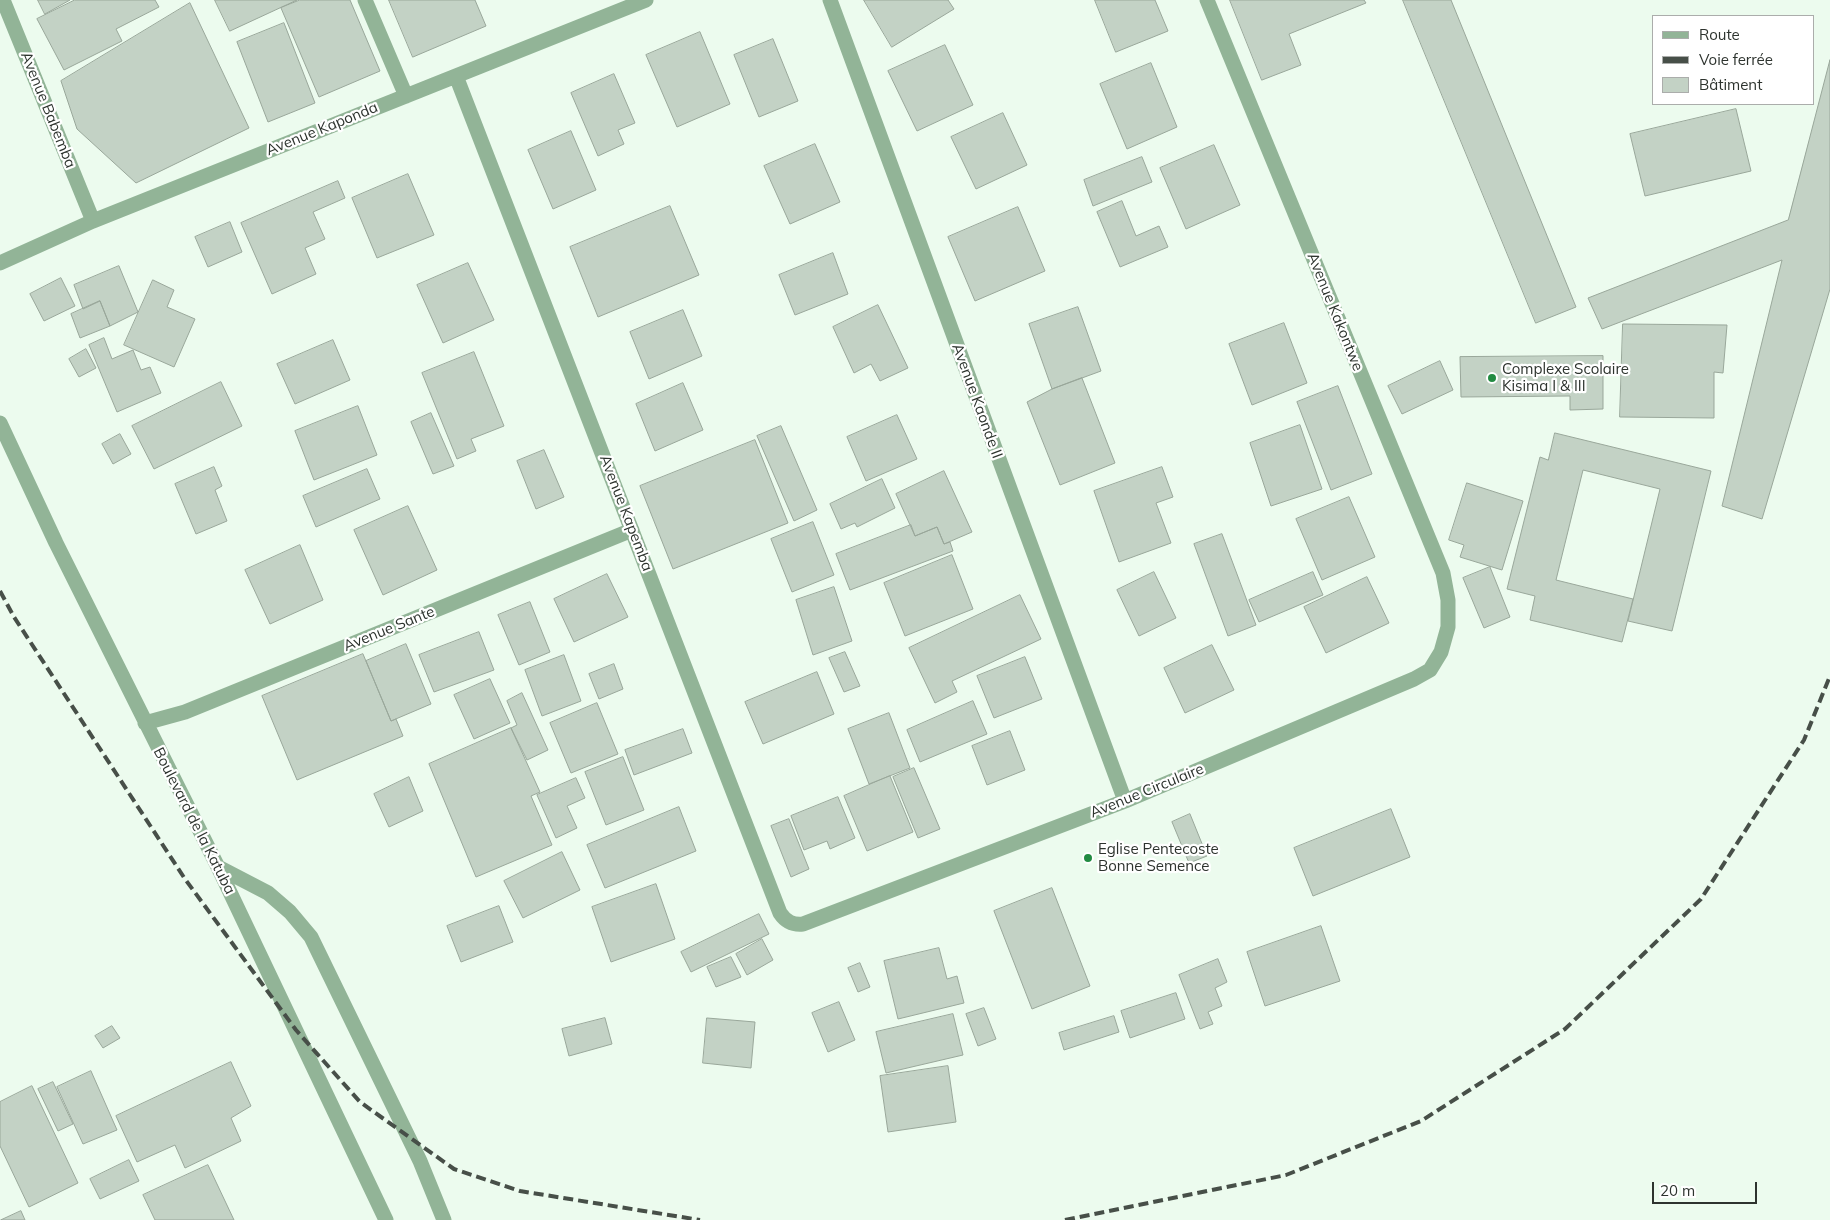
<!DOCTYPE html>
<meta charset="utf-8">
<style>
body{margin:0}
#map{position:relative;width:1830px;height:1220px;overflow:hidden;background:#ecfbee;font-family:Mulish,sans-serif}
canvas{display:block}
.legend{position:absolute;left:1652px;top:15px;width:162px;height:90px;box-sizing:border-box;background:#fff;border:1px solid #abadab;margin:0;padding:6px 9px;list-style:none;font-size:15px;color:#2d332e}
.legend li{display:flex;align-items:center;gap:10px;height:25px}
.legend b{width:25px;border:1px solid #abadab}
.scale{position:absolute;left:1652px;top:1182px;width:105px;height:22px;box-sizing:border-box;border:2px solid #2d332e;border-top:0;padding-left:6px;font-size:15px;line-height:18px;white-space:nowrap;color:#2d332e;-webkit-text-stroke:4px #fff;paint-order:stroke}
</style>
<div id="map">
<canvas width="1830" height="1220"></canvas>
<ul class="legend">
<li><b style="height:6px;background:#92b497"></b>Route</li>
<li><b style="height:6px;background:#474f48"></b>Voie ferrée</li>
<li><b style="height:14px;background:#c3d2c5"></b>Bâtiment</li>
</ul>
<div class="scale">20 m</div>
</div>
<script>
const ctx = document.querySelector('canvas').getContext('2d');
ctx.lineJoin = 'round';
function paint(path, color) { ctx.fillStyle = color; ctx.fill(path, 'evenodd'); }
function trace(path, color, width, dash) { ctx.strokeStyle = color; ctx.lineWidth = width; ctx.lineCap = dash ? 'butt' : 'round'; ctx.setLineDash(dash || []); ctx.stroke(path); }
function drawText(font, color, halo, rows, align = 'center') {
  ctx.font = font + ' Mulish,sans-serif'; ctx.lineWidth = 4.5; ctx.setLineDash([]); ctx.textBaseline = 'middle'; ctx.strokeStyle = halo; ctx.fillStyle = color; for (const [text, x, y, turn = 0] of rows) {
    ctx.save(); ctx.translate(x, y); ctx.rotate((+turn || 0) * Math.PI / 180); ctx.textAlign = isNaN(turn) ? turn : align; if (halo) ctx.strokeText(text, 0, 0); ctx.fillText(text, 0, 0); ctx.restore();
  }
}
const building = new Path2D(`
 M38 0H70L45 14Z
 M75 0H155L159 7 116 29 122 41 64 70 37 19Z
 M215 0H297L230 31Z
 M300 0H350L380 71 319 97 281 8Z
 M389 0H475L486 26 413 57Z
 M864 0H948L954 9 892 47Z
 M1095 0H1155L1168 31 1116 52Z
 M1230 0H1364L1366 3 1289 34 1301 65 1262 80Z
 M1403 0H1451L1576 307 1536 323Z
 M190 3 249 128 136 183 77 129 61 81Z
 M284 23 315 103 268 122 237 42Z
 M700 32 730 104 677 127 646 55Z
 M773 39 798 101 759 117 734 55Z
 M945 45 973 105 917 131 888 71Z
 M1830 60V289L1762 519 1722 506 1782 260 1602 329 1588 298 1788 220Z
 M1151 63 1177 127 1127 149 1100 84Z
 M614 74 635 123 618 130 624 144 598 156 571 93Z
 M1736 109 1751 171 1645 196 1630 134Z
 M1003 113 1027 165 976 189 951 137Z
 M571 131 596 190 553 209 528 150Z
 M815 144 840 202 790 224 764 166Z
 M1214 145 1240 205 1186 229 1160 168Z
 M1142 157 1152 182 1093 206 1084 180Z
 M408 174 434 235 377 258 352 198Z
 M338 181 345 198 313 212 325 239 305 248 316 274 272 294 241 223Z
 M1122 201 1136 236 1159 226 1168 247 1120 267 1097 212Z
 M670 206 699 275 598 317 570 247Z
 M1018 207 1045 271 975 301 948 237Z
 M230 222 242 252 208 267 195 237Z
 M833 253 848 294 795 315 779 275Z
 M468 263 494 320 443 343 417 285Z
 M119 266 138 312 110 326 100 301 83 309 74 285Z
 M61 278 75 306 44 321 30 294Z
 M153 280 174 290 167 307 195 319 174 367 124 345Z
 M100 301 110 326 80 338 71 314Z
 M878 305 908 368 880 381 871 364 854 373 833 327Z
 M1078 307 1101 371 1052 389 1029 324Z
 M683 310 702 356 649 379 630 332Z
 M1284 323 1307 383 1252 405 1229 344Z
 M1623 324 1727 325 1723 373 1714 372V418L1620 417Z
 M104 338 112 359 133 350 141 370 150 367 161 393 117 412 89 345Z
 M333 340 350 380 295 404 277 364Z
 M86 349 96 368 79 377 69 359Z
 M474 352 504 426 471 439 476 451 457 459 422 373Z
 M1603 356V409L1570 410V396L1461 397 1460 357Z
 M1440 361 1453 390 1402 414 1388 386Z
 M1082 378 1115 463 1060 485 1027 402 1052 389Z
 M221 382 242 426 154 469 132 426Z
 M683 383 703 430 655 451 636 404Z
 M1338 386 1372 474 1331 490 1297 402Z
 M358 406 377 455 314 480 295 431Z
 M431 413 454 466 433 474 411 422Z
 M897 415 917 459 866 481 847 437Z
 M1300 425 1322 489 1271 506 1250 443Z
 M781 426 817 510 794 521 757 436Z
 M1555 433 1711 471 1672 631 1628 621 1660 489 1583 470 1556 580 1633 599 1622 642 1530 620 1535 596 1507 589 1540 457 1548 460Z
 M120 434 131 454 113 464 102 444Z
 M755 440 788 523 673 569 640 486Z
 M544 450 564 497 536 509 517 461Z
 M214 467 222 486 215 490 227 521 196 534 175 484Z
 M1162 467 1173 497 1156 503 1171 543 1119 562 1094 491Z
 M367 469 380 499 316 527 303 496Z
 M944 471 972 532 944 544 937 527 915 536 896 494Z
 M882 479 895 508 857 527 855 523 841 529 830 504Z
 M1467 483 1523 501 1502 570 1460 557 1464 545 1449 540Z
 M1349 497 1375 557 1322 580 1296 519Z
 M408 506 437 570 383 595 354 530Z
 M813 522 834 575 792 592 771 539Z
 M911 525 915 536 937 527 944 544 950 542 953 551 850 590 836 554Z
 M1222 534 1256 625 1228 636 1194 544Z
 M300 545 323 600 270 624 245 570Z
 M952 555 973 609 905 636 884 583Z
 M1490 567 1510 617 1484 628 1463 578Z
 M1154 572 1176 618 1139 636 1117 590Z
 M1313 572 1323 595 1259 622 1249 600Z
 M607 574 628 617 574 642 554 599Z
 M1367 577 1389 623 1326 653 1304 607Z
 M834 587 852 641 813 655 796 600Z
 M1020 595 1041 639 952 681 957 692 935 703 909 648Z
 M530 602 550 652 519 665 498 615Z
 M479 632 494 670 434 692 419 655Z
 M406 644 431 704 391 721 366 661Z
 M1212 645 1234 690 1185 713 1164 668Z
 M845 652 860 686 844 692 829 658Z
 M363 654 391 721 396 719 403 736 297 780 262 696Z
 M564 655 581 701 542 716 525 670Z
 M1025 657 1042 699 994 718 977 676Z
 M614 664 623 689 599 699 589 674Z
 M817 672 834 714 763 744 745 702Z
 M490 679 510 723 474 739 454 695Z
 M522 693 548 750 527 760 511 728 517 725 507 701Z
 M973 701 987 734 920 762 907 730Z
 M597 703 618 754 571 773 550 723Z
 M889 713 910 768 869 784 848 729Z
 M511 728 540 792 531 796 552 845 476 877 429 764Z
 M683 729 692 753 634 775 625 750Z
 M1010 731 1025 770 987 785 972 746Z
 M623 757 644 810 606 825 585 772Z
 M914 768 940 829 918 838 893 777Z
 M890 776 913 832 867 851 844 796Z
 M409 777 423 811 389 827 374 794Z
 M576 778 585 798 567 806 577 828 556 838 537 795Z
 M838 797 855 838 830 849 827 841 804 850 791 816Z
 M679 807 696 851 605 888 587 845Z
 M1391 809 1410 857 1313 896 1294 848Z
 M1190 814 1207 856 1189 863 1172 822Z
 M789 819 809 869 791 877 771 826Z
 M562 852 580 890 523 918 504 881Z
 M656 884 675 939 611 962 592 907Z
 M1052 888 1090 986 1032 1009 994 911Z
 M499 906 513 942 461 962 447 926Z
 M759 914 769 934 691 972 681 952Z
 M1321 926 1340 981 1265 1006 1247 952Z
 M762 939 773 960 747 975 736 954Z
 M939 948 947 979 957 976 964 1003 898 1019 884 961Z
 M731 957 741 977 716 987 707 967Z
 M1218 959 1227 982 1215 988 1222 1006 1208 1012 1213 1024 1200 1029 1179 975Z
 M860 963 870 987 858 992 848 968Z
 M1176 993 1185 1019 1130 1038 1121 1011Z
 M839 1002 855 1040 828 1052 812 1013Z
 M984 1008 996 1039 978 1046 966 1014Z
 M953 1014 963 1055 886 1073 876 1032Z
 M1114 1016 1119 1032 1064 1050 1059 1033Z
 M605 1018 612 1044 569 1056 562 1029Z
 M707 1018 755 1022 751 1068 703 1063Z
 M112 1026 120 1038 103 1048 95 1036Z
 M231 1062 251 1106 231 1118 241 1141 185 1168 175 1145 137 1162 116 1116Z
 M948 1066 956 1122 888 1132 880 1076Z
 M91 1071 117 1130 83 1144 57 1087Z
 M53 1082 73 1124 58 1131 38 1089Z
 M32 1086 78 1183 29 1207 0 1146V1102Z
 M129 1160 139 1181 100 1199 90 1179Z
 M208 1165 234 1220H155L143 1195Z
 M21 1211 25 1220H1Z`);
const minor = new Path2D(`
 M3 0 93 221
 M365 0 406 96
 M830 0 1125 801
 M456 76 780 913C786 922 793 925 803 924L1125 801 1414 679 1430 670 1441 652 1448 627V600L1443 573 1207 0
 M0 263 93 221 646 0
 M0 423 56 543 218 867 386 1220
 M145 723 185 712 632 530
 M218 867 268 893 290 912 311 937 420 1161 444 1220`);
const rail = new Path2D(`
 M0 591 14 617 185 879 296 1030 360 1102 454 1169 520 1191 700 1220
 M1065 1220 1286 1175 1421 1121 1565 1029 1701 899 1804 740 1830 676`);
const markers = [
 [1492,378,5,"#228b42"],
 [1088,858,5,"#228b42"]
];
const streetNames = [
 ["Avenue Babemba",48,110,68],
 ["Avenue Kaponda",322,129,-22],
 ["Avenue Kakontwe",1335,312,68],
 ["Avenue Kaonde II",977,401,70],
 ["Avenue Kapemba",626,513,69],
 ["Avenue Sante",389,629,-22],
 ["Avenue Circulaire",1147,791,-22],
 ["Boulevard de la Katuba",194,821,63]
];
const poiNames = [
 ["Complexe Scolaire",1502,369],
 ["Kisima I & III",1502,386],
 ["Eglise Pentecoste",1098,849],
 ["Bonne Semence",1098,866]
];
paint(building, '#c3d2c5');
trace(building, '#99a79a', 1);
trace(minor, '#92b497', 15);
trace(rail, '#474f48', 4, [10, 5]);
for (const [x, y, r, color] of markers) { const dot = new Path2D(); dot.arc(x, y, r, 0, 2 * Math.PI); ctx.fillStyle = color; ctx.fill(dot); trace(dot, '#fff', 2); }
drawText('15px', '#2d332e', '#fff', streetNames);
drawText('15px', '#2d332e', '#fff', poiNames, 'left');
</script>
